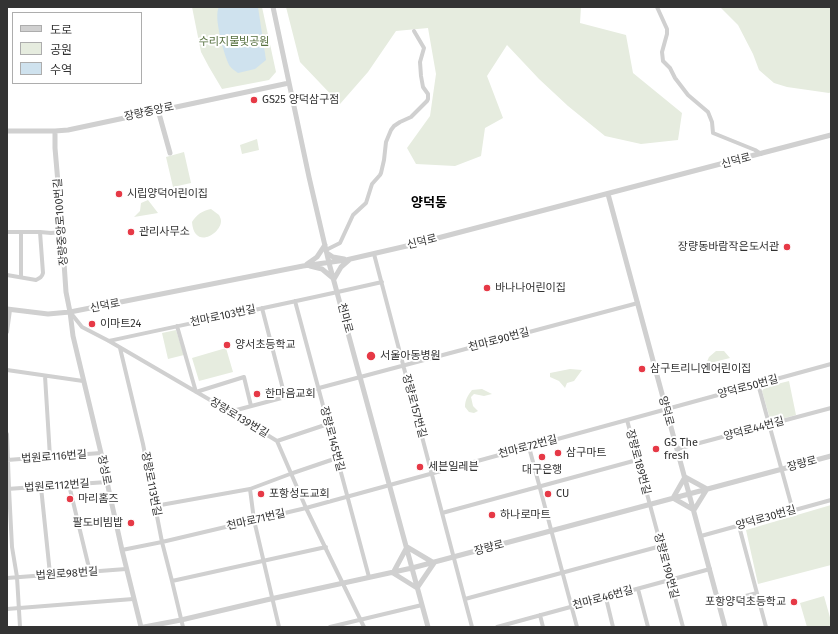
<!DOCTYPE html>
<meta charset="utf-8">
<style>
body{margin:0}
#map{position:relative;width:838px;height:634px;overflow:hidden;background:#fff;font-family:"Fira Sans","Noto Sans KR",sans-serif}
canvas{display:block}
.frame{position:absolute;inset:0;border:8px solid #333;pointer-events:none}
.legend{position:absolute;left:12px;top:12px;width:130px;height:72px;box-sizing:border-box;background:#fff;border:1px solid #adadad;margin:0;padding:5px 7px;list-style:none;font-size:12px;color:#333}
.legend li{display:flex;align-items:center;gap:8px;height:20px}
.legend b{width:20px;border:1px solid #adadad}
</style>
<div id="map">
<canvas width="838" height="634"></canvas>
<div class="frame"></div>
<ul class="legend">
<li><b style="height:5px;background:#d0d0d0"></b>도로</li>
<li><b style="height:11px;background:#e6ecdf"></b>공원</li>
<li><b style="height:11px;background:#cfe2ee"></b>수역</li>
</ul>
</div>
<script>
const ctx = document.querySelector('canvas').getContext('2d');
ctx.lineJoin = 'round';
function paint(path, color) { ctx.fillStyle = color; ctx.fill(path, 'evenodd'); }
function trace(path, color, width, dash) { ctx.strokeStyle = color; ctx.lineWidth = width; ctx.lineCap = dash ? 'butt' : 'round'; ctx.setLineDash(dash || []); ctx.stroke(path); }
function drawText(font, color, halo, rows, align = 'center') {
  ctx.font = font + ' "Fira Sans","Noto Sans KR",sans-serif'; ctx.lineWidth = 4; ctx.setLineDash([]); ctx.textBaseline = 'middle'; ctx.strokeStyle = halo; ctx.fillStyle = color; for (const [text, x, y, turn = 0] of rows) {
    ctx.save(); ctx.translate(x, y); ctx.rotate((+turn || 0) * Math.PI / 180); ctx.textAlign = isNaN(turn) ? turn : align; if (halo) ctx.strokeText(text, 0, 0); ctx.fillText(text, 0, 0); ctx.restore();
  }
}
const green = new Path2D(`
 M192 7H262L276 72 269 80 222 89 209 67 201 52Z
 M286 7H581L580 23 626 35 633 73 682 113 678 140 641 144 605 136 568 106 539 79 507 45 487 76 503 118 485 128 481 156 455 166 416 164 407 148 430 116 436 74 428 28 396 31 368 72 340 104 300 62Z
 M720 7H831V92L829 93 787 87 774 83 759 70 753 54 738 25Z
 M257 139 259 150 242 154 240 145Z
 M184 152 191 183 173 187 166 157Z
 M148 200 158 213 134 217 140 211 141 203Z
 M211 209 219 215C220 217 221 219 221 221 221 234 194 250 192 222 197 214 202 211 211 209Z
 M176 330 184 355 168 359 162 333Z
 M226 348 233 372 199 381 192 358Z
 M716 351H724L730 358 706 364 709 357Z
 M570 369 582 370 574 381 567 383 565 388 559 381 550 377V373Z
 M789 381 796 415 774 421 770 419 762 391 765 387Z
 M482 389 492 394 484 396 474 394 471 397 473 406 478 411 474 413 469 412 465 407C465 400 468 395 472 390Z
 M831 505V565L758 584 746 530Z
 M824 596 831 621V627H807L800 603Z`);
const water = new Path2D(`
 M219 7H258L266 60 255 69 238 73C235 71 231 68 229 65 224 55 213 16 219 7Z`);
const minor = new Path2D(`
 M657 7 667 29V34L662 52 663 61 670 68 675 78 688 95 708 112 712 122 713 133 755 150 761 154
 M7 232H40L51 233 62 232
 M326 250 340 243 353 215 366 203 372 184 380 175 381 173 384 160 386 142 391 130 394 126 400 122 411 117 427 101 428 99V94L423 87 421 76 420 62 424 48 414 31
 M374 254 472 627
 M7 275 36 280C40 278 42 277 43 273L40 232
 M21 277V232
 M295 301 369 577
 M262 308 285 397
 M70 312 82 327 109 341 217 404 277 441 306 508 364 627
 M177 326 196 392 244 377 251 406
 M7 332 10 310
 M109 341C200 321 291 303 382 282
 M120 348 143 444 162 542 172 581 183 627
 M7 370 83 381
 M45 376 50 457
 M758 384 793 511
 M229 412 638 303
 M627 420 683 627
 M7 434 9 489 12 547 17 577 20 627
 M277 441 328 424
 M529 447 577 627
 M677 449 831 408
 M7 460 101 453
 M69 485 90 572
 M41 487 50 574
 M7 489 107 482
 M250 489 254 520 279 627
 M155 506 250 489 290 474 337 458
 M442 513 637 460
 M739 526 766 627
 M701 536 831 500
 M122 550 162 542 306 508 831 364
 M7 578 126 569
 M172 581 326 547
 M638 589 648 627
 M606 598 613 627
 M465 599 661 546
 M719 603 757 593
 M7 609 133 599
 M540 615 543 627
 M330 627 422 605
 M497 627 710 569`);
const tertiary = new Path2D(`
 M273 7 309 177 329 263 428 627
 M158 110 170 153
 M7 131H55L68 130 289 83
 M55 131V148L61 218 66 292 70 312 73 336 101 453 107 482 122 550 141 627
 M608 194 725 627
 M327 253 333 257 344 259
 M307 264 317 257 325 245
 M310 266 322 269 334 279 341 267 349 260
 M7 309 48 314 70 312 303 266 346 260 411 245 831 135
 M685 477 707 489 694 510 673 498Z
 M407 547 434 563
 M393 573 407 547
 M393 573 417 588
 M417 588 434 563
 M144 627 181 620 266 600 412 568 831 456`);
const markers = [
 [254,100,4,"#e63946"],
 [119,194,4,"#e63946"],
 [131,232,4,"#e63946"],
 [787,247,4,"#e63946"],
 [487,288,4,"#e63946"],
 [92,324,4,"#e63946"],
 [227,345,4,"#e63946"],
 [371,356,5,"#e63946"],
 [642,369,4,"#e63946"],
 [257,394,4,"#e63946"],
 [656,449,4,"#e63946"],
 [558,453,4,"#e63946"],
 [542,457,4,"#e63946"],
 [420,467,4,"#e63946"],
 [261,494,4,"#e63946"],
 [548,494,4,"#e63946"],
 [70,499,4,"#e63946"],
 [492,515,4,"#e63946"],
 [131,523,4,"#e63946"],
 [794,602,4,"#e63946"]
];
const parkNames = [
 ["수리지물빛공원",234,42]
];
const poiNames = [
 ["GS25 양덕삼구점",262,100],
 ["시립양덕어린이집",127,194],
 ["관리사무소",139,232],
 ["장량동바람작은도서관",779,247,"right"],
 ["바나나어린이집",495,288],
 ["이마트24",100,324],
 ["양서초등학교",235,345],
 ["서울아동병원",380,356],
 ["삼구트리니엔어린이집",650,369],
 ["한마음교회",265,394],
 ["GS The",664,443],
 ["fresh",664,456],
 ["삼구마트",566,453],
 ["세븐일레븐",428,467],
 ["대구은행",542,470,"center"],
 ["포항성도교회",269,494],
 ["CU",556,494],
 ["마리홈즈",78,499],
 ["하나로마트",500,515],
 ["팔도비빔밥",123,523,"right"],
 ["포항양덕초등학교",786,602,"right"]
];
const streetNames = [
 ["장량중앙로",149,112,-12],
 ["신덕로",736,161,-15],
 ["장량중앙로100번길",61,222,-94],
 ["신덕로",422,242,-14],
 ["신덕로",105,306,-11],
 ["천마로103번길",223,316,-12],
 ["천마로",345,318,75],
 ["천마로90번길",499,340,-15],
 ["양덕로50번길",748,387,-15],
 ["장량로157번길",414,406,75],
 ["양덕로",666,411,75],
 ["장량로139번길",239,418,31],
 ["양덕로44번길",754,429,-15],
 ["장량로145번길",332,439,75],
 ["천마로72번길",528,447,-15],
 ["법원로116번길",54,457,-4],
 ["장량로189번길",638,462,75],
 ["장량로",802,464,-15],
 ["장성로",104,470,79],
 ["장량로113번길",151,484,79],
 ["법원로112번길",57,486,-4],
 ["양덕로30번길",766,518,-16],
 ["천마로71번길",256,520,-13],
 ["장량로",489,548,-15],
 ["장량로190번길",666,566,75],
 ["법원로98번길",67,574,-4],
 ["천마로46번길",603,598,-15]
];
const quarterNames = [
 ["양덕동",429,203]
];
paint(green, '#e6ecdf');
paint(water, '#cfe2ee');
trace(minor, '#d0d0d0', 4);
trace(tertiary, '#d0d0d0', 5);
for (const [x, y, r, color] of markers) { const dot = new Path2D(); dot.arc(x, y, r, 0, 2 * Math.PI); ctx.fillStyle = color; ctx.fill(dot); trace(dot, '#fff', 1.5); }
drawText('11px', '#56703f', '#fff', parkNames);
drawText('11px', '#333', '#fff', poiNames, 'left');
drawText('11px', '#333', '#fff', streetNames);
drawText('bold 13px', '#000', '#fff', quarterNames);
</script>
